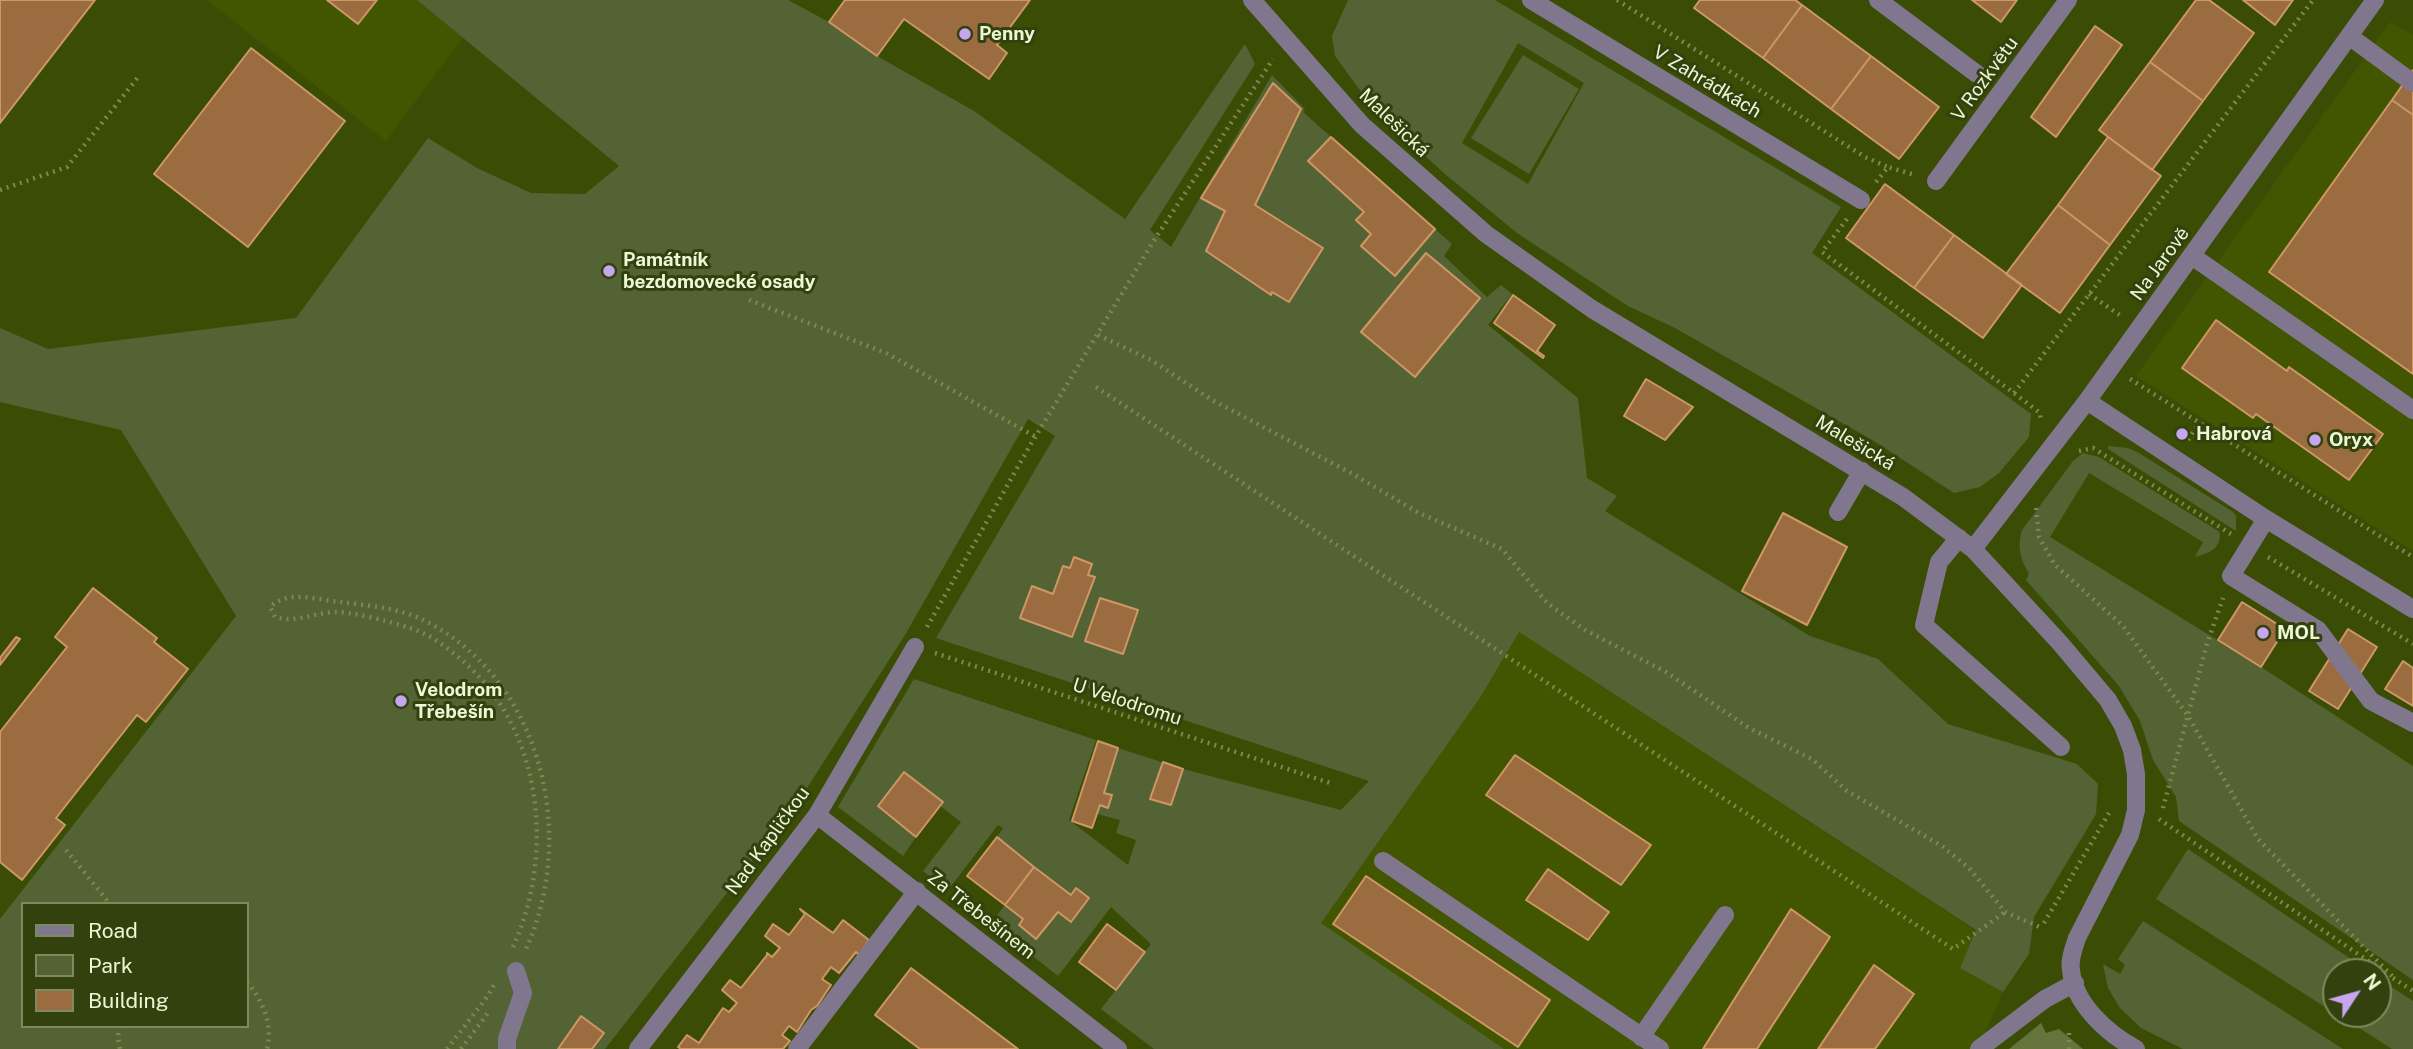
<!DOCTYPE html>
<meta charset="utf-8">
<style>
body{margin:0}
#map{position:relative;width:2413px;height:1049px;overflow:hidden;background:#3b4d05;font-family:"Public Sans",sans-serif}
canvas{display:block}
.legend{position:absolute;left:21px;top:902px;width:228px;height:126px;box-sizing:border-box;background:#33410e;border:2px solid #7d8a5e;margin:0;padding:9px 12px;list-style:none;font-size:21px;color:#ebf8d5}
.legend li{display:flex;align-items:center;gap:14px;height:35px}
.legend b{width:35px;border:2px solid #7d8a5e}
.north{position:absolute;left:2322px;top:958px;width:70px;height:70px;box-sizing:border-box;background:#33410e;border:2px solid #7d8a5e;border-radius:50%;rotate:54deg;font-size:19px;font-weight:700;line-height:28px;text-align:center;color:#ebf8d5}
.north::after{content:'';display:block;margin:auto;width:24px;height:32px;background:#c6a6f0;clip-path:polygon(50% 0,100% 100%,50% 72%,0 100%)}
</style>
<div id="map">
<canvas width="2413" height="1049"></canvas>
<ul class="legend">
<li><b style="height:9px;background:#80778f"></b>Road</li>
<li><b style="height:19px;background:#546333"></b>Park</li>
<li><b style="height:19px;background:#9b6c40"></b>Building</li>
</ul>
<div class="north">N</div>
</div>
<script>
const ctx = document.querySelector('canvas').getContext('2d');
ctx.lineJoin = 'round';
function paint(path, color) { ctx.fillStyle = color; ctx.fill(path, 'evenodd'); }
function trace(path, color, width, dash) { ctx.strokeStyle = color; ctx.lineWidth = width; ctx.lineCap = dash ? 'butt' : 'round'; ctx.setLineDash(dash || []); ctx.stroke(path); }
function drawText(font, color, halo, rows, align = 'center') {
  ctx.font = font + ' "Public Sans",sans-serif'; ctx.lineWidth = 6; ctx.setLineDash([]); ctx.textBaseline = 'middle'; ctx.strokeStyle = halo; ctx.fillStyle = color; for (const [text, x, y, turn = 0] of rows) {
    ctx.save(); ctx.translate(x, y); ctx.rotate((+turn || 0) * Math.PI / 180); ctx.textAlign = isNaN(turn) ? turn : align; if (halo) ctx.strokeText(text, 0, 0); ctx.fillText(text, 0, 0); ctx.restore();
  }
}
const built = new Path2D(`
 M207 0H417L463 38 386 141Z
 M2390 22 2413 35V551L2136 376Z
 M1519 632 1976 931 1960 968 2003 992 1978 1049H1504L1321 923 1480 698Z`);
const green = new Path2D(`
 M417 0H788L829 22 877 56 974 111 1125 219 1245 44 1255 64 1150 230 1171 247 1272 75 1305 109 1303 112 1331 137 1308 161 1364 212 1356 220 1371 234 1361 246 1396 276 1435 229 1452 244 1444 256 1487 297 1501 285 1512 294 1488 325 1578 398 1587 478 1617 496 1605 511 1810 636 1878 659 1948 724 2077 764 2098 784 2096 814 2034 917 2029 954 2003 992 1960 968 1976 930 1519 632 1480 698 1321 923 1504 1049H1154L1101 1009 1151 944 1111 907 1058 976 991 923 1005 905 1023 919 1019 925 1036 938 1076 889 1071 895 997 837 1003 828 998 825 948 890 923 871 961 822 940 806 943 802 905 772 916 837 903 856 838 807 914 679 1096 740 1069 820 1128 865 1136 840 1116 833 1120 820 1097 814 1100 805 1108 808 1104 793 1118 748 1183 769 1341 810 1369 781 936 638 1055 436 1028 419 905 635 798 802 605 1049H0V919L236 616 121 430 0 402V328L48 349 296 318 428 138 477 168 531 193 585 194 619 166ZM1274 84 1301 110 1255 205 1322 249 1289 302 1272 292 1271 294 1207 251 1225 211 1201 198ZM1426 253 1480 298 1415 377 1361 332ZM1074 557 1092 564 1088 575 1095 578 1072 637 1021 618 1032 586 1053 594 1063 566 1070 568ZM1100 598 1137 610 1085 641ZM23 904H247V1026H23Z
 M1348 0H1495L1841 207 1812 253 2031 414 2029 437 1999 473 1980 487 1954 493 1874 441 1675 328 1628 306 1517 233 1445 174 1372 107 1335 56 1332 36ZM1518 43 1584 83 1528 184 1462 143Z
 M1523 55 1579 89 1529 174 1471 138Z
 M2108 446 2128 448 2139 453 2233 512 2236 516V531L2108 449Z
 M2083 453 2099 457 2218 531 2220 534C2220 550 2208 553 2195 557L2203 542 2089 473 2050 537 2261 667 2413 766V980L2179 821 2176 797 2153 760 2140 721 2119 686 2026 580 2029 573C2020 560 2017 545 2022 530L2073 461Z
 M2188 849 2370 972H2336V1014L2156 899Z
 M2143 921 2343 1049H2183L2141 1028 2120 1008 2108 988 2103 964 2120 974 2125 965 2118 959Z
 M2378 978 2413 1001V1049H2392L2337 1014H2378Z`);
const forest = new Path2D(`
 M2041 1023 2046 1033 2059 1029 2083 1049H2009Z`);
const building = new Path2D(`
 M0 0H95L0 123Z
 M327 0H377L358 24Z
 M845 0H1030L997 45 1007 53 989 79 904 19 877 56 829 22Z
 M1700 0H1795L1802 5 1763 58 1694 8Z
 M1972 0H2017L2001 22Z
 M2196 0H2209L2254 33 2203 101 2150 62Z
 M2243 0H2293L2275 25Z
 M1802 5 1871 56 1831 109 1763 58Z
 M2095 26 2122 45 2056 137 2031 117Z
 M251 48 345 121 248 247 154 174Z
 M1871 56 1939 107 1899 159 1831 109Z
 M2150 62 2203 101 2152 170 2099 130Z
 M2413 70V115L2392 100Z
 M1273 83 1301 109 1255 205 1323 248 1289 302 1272 292 1271 295 1206 251 1225 211 1201 198Z
 M2392 100 2413 115V374L2269 272Z
 M1331 137 1435 229 1395 276 1361 246 1371 234 1356 220 1364 212 1308 161Z
 M2108 137 2161 176 2110 245 2058 205Z
 M1885 184 1954 235 1914 288 1846 238Z
 M2058 205 2110 245 2060 313 2006 274Z
 M1954 235 2022 285 1983 338 1914 288Z
 M1426 253 1480 298 1415 377 1361 332Z
 M1513 295 1555 325 1537 351 1544 356 1543 358 1494 323Z
 M2216 320 2287 371 2289 367 2383 434 2349 480 2256 414 2253 418 2182 368Z
 M1646 379 1693 407 1665 440 1624 416Z
 M1783 513 1847 547 1807 625 1742 591Z
 M1074 557 1092 564 1088 575 1095 577 1072 637 1020 618 1032 586 1053 594 1063 566 1070 568Z
 M93 588 157 638 154 642 188 669 146 722 137 715 56 818 65 825 22 880 0 862V732L67 647 55 637Z
 M1100 598 1138 610 1123 654 1085 641Z
 M2242 602 2285 629 2261 667 2218 640Z
 M2348 629 2377 647 2338 709 2309 691Z
 M16 637 20 639 0 665V658Z
 M2403 661 2413 668V706L2385 689Z
 M1098 741 1118 748 1104 793 1112 795 1108 808 1100 805 1092 828 1072 821Z
 M1515 755 1651 845 1621 885 1486 795Z
 M1163 762 1183 769 1171 805 1150 799Z
 M904 772 943 802 916 837 878 806Z
 M997 837 1034 867 1005 905 967 876Z
 M1034 867 1071 895 1076 888 1089 898 1071 922 1058 912 1036 939 1019 925 1023 919 1005 905Z
 M1548 869 1609 912 1588 940 1526 900Z
 M1366 876 1550 1000 1518 1047 1333 924Z
 M800 909 833 933 843 920 869 940 859 955 856 952 839 973 831 967 822 979 831 985 817 1006 811 1010 797 1032 789 1026 782 1035 790 1041 783 1049H681L678 1047 687 1035 699 1043 723 1008 729 1012 737 1003 722 990 730 980 741 988 767 955V953L772 957 780 948 765 936 773 924 789 935 805 914Z
 M1791 909 1830 937 1757 1049H1703Z
 M1107 924 1145 952 1116 990 1079 962Z
 M1874 965 1914 994 1875 1049H1818Z
 M911 968 1018 1049H920L875 1015Z
 M581 1016 604 1033 592 1049H558Z`);
const path = new Path2D(`
 M1617 0 1865 157 1888 167
 M1876 182 1888 167 1915 175
 M0 190 67 167 139 76
 M1847 219 1822 252 2014 393 2040 413 2041 422
 M2089 294 2121 316
 M749 300 886 353 1036 437
 M1098 335 1151 360 1212 400 1351 473 1419 513 1502 549 1547 603 1585 630 1666 672 1749 728 1812 759 1847 791 1942 846 1969 868 2005 912 2042 928
 M2130 379 2413 557
 M1096 387 1953 949 2005 912
 M2014 393 2313 0
 M2188 440 2199 423
 M2079 451 2093 448 2231 534
 M2036 508 2039 537 2055 565 2123 626 2188 716 2258 839 2394 978
 M2268 557 2413 644
 M927 627 1028 449 1153 242 1273 59
 M935 653 1330 783
 M2163 808 2207 644 2223 598
 M2159 819 2386 973
 M66 850 110 904
 M2044 923 2109 813
 M513 947C555 855 543 731 464 662 448 648 430 634 410 628 391 622 351 611 332 612 312 614 294 623 275 617L270 607C289 589 316 600 341 602 366 605 395 608 419 618 540 674 579 832 526 949
 M2393 978 2413 991
 M247 982C263 1001 273 1024 267 1049
 M119 1026 118 1037 120 1049
 M447 1049 487 997 495 983
 M461 1049 488 1013
 M2069 1049V1029`);
const minor = new Path2D(`
 M1252 0 1362 125 1486 234 1592 309 1903 497 1973 549 2060 643 2108 700 2123 726 2132 750 2136 774V810L2130 835 2077 938C2074 948 2069 959 2071 970 2074 1004 2108 1034 2136 1049
 M1531 0 1861 200
 M1878 0 1977 74
 M2349 36 2413 83
 M1936 181 2068 0
 M2192 256 2413 410
 M2087 401 2266 519 2413 609
 M1838 512 1862 471
 M2266 519 2231 576 2318 630 2371 701 2413 723
 M1959 538 1939 562 1924 625 2061 747
 M1973 549 2087 401 2375 0
 M817 815 1118 1049
 M1383 861 1660 1049
 M1641 1037 1725 915
 M507 1049V1039L523 993 516 971
 M638 1049 817 815 915 647
 M797 1049 917 891
 M1979 1049 2045 999 2075 983`);
const markers = [
 [965,34,7,"#c6a6f0"],
 [609,271,7,"#c6a6f0"],
 [2182,434,7,"#c6a6f0"],
 [2315,440,7,"#c6a6f0"],
 [2263,633,7,"#c6a6f0"],
 [401,701,7,"#c6a6f0"]
];
const poiNames = [
 ["Penny",979,34],
 ["Památník",623,260],
 ["bezdomovecké osady",623,282],
 ["Habrová",2196,434],
 ["Oryx",2329,440],
 ["MOL",2277,633],
 ["Velodrom",415,690],
 ["Třebešín",415,712]
];
const streetNames = [
 ["V Rozkvětu",1985,79,-54],
 ["V Zahrádkách",1707,82,31],
 ["Malešická",1394,123,44],
 ["Na Jarově",2160,264,-54],
 ["Malešická",1855,443,31],
 ["U Velodromu",1127,702,18],
 ["Nad Kapličkou",768,841,-54],
 ["Za Třebešínem",981,915,38]
];
paint(built, '#425601');
paint(green, '#546333');
paint(forest, '#63753c');
paint(building, '#9b6c40');
trace(building, '#ce9865', 2);
trace(path, '#7a8a4f', 4.5, [2, 5]);
trace(minor, '#80778f', 18);
for (const [x, y, r, color] of markers) { const dot = new Path2D(); dot.arc(x, y, r, 0, 2 * Math.PI); ctx.fillStyle = color; ctx.fill(dot); trace(dot, '#33410e', 2.5); }
drawText('bold 19px', '#ebf8d5', '#33410e', poiNames, 'left');
drawText('19px', '#ebf8d5', '#33410e', streetNames);
</script>
